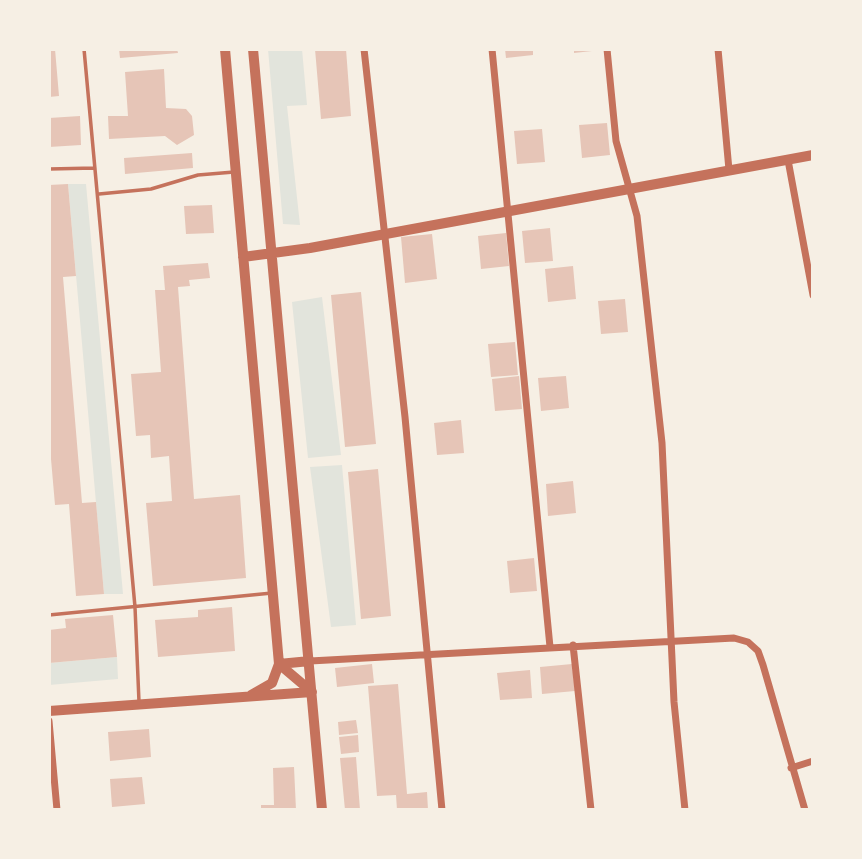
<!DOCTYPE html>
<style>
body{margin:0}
#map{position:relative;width:862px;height:859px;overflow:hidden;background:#f6efe4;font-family:Lora,serif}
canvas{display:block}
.frame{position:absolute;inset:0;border:51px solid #f6efe4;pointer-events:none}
</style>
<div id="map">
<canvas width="862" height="859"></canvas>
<div class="frame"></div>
</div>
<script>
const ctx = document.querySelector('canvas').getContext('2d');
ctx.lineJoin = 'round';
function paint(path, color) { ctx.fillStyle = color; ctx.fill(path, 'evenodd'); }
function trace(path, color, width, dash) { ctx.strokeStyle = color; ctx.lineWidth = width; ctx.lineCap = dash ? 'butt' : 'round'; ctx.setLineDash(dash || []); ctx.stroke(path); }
const green = new Path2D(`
 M268 49H302L307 105 287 106 300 225 283 224Z
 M68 184H86L123 594H104Z
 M322 297 341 455 308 458 292 302Z
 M342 465 356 625 331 627 310 467Z
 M117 657 118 679 49 685V663Z`);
const building = new Path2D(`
 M49 49H55L59 96 49 97Z
 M119 49H177L178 53 120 58Z
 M315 49H346L351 116 321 119Z
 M505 49H533V55L506 58Z
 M574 49H592V51L574 53Z
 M164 69 166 108 186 109 192 116 194 135 177 145 165 136 109 139 108 116H128L125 72Z
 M80 116 81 145 49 147V118Z
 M607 123 610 155 582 158 579 125Z
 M542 129 545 162 517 164 514 131Z
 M192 153 193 168 125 174 124 158Z
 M68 184 76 276 63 277 82 503 96 502 104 594 76 596 69 504 55 505 49 436V185Z
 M212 205 214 233 186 234 184 206Z
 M550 228 553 261 525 263 522 231Z
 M506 233 509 266 481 269 478 236Z
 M432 234 437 279 405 283 401 237Z
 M208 263 210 278 189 280 190 286 178 287 194 499 240 495 246 578 153 586 146 503 172 501 169 456 151 458 150 435 136 436 131 374 161 372 155 290H165L163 266Z
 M573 266 576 299 548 302 545 269Z
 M361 292 376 444 345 447 331 295Z
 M625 299 628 332 601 334 598 301Z
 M515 342 518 375 491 377 488 344Z
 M519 376 522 409 495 411 492 379Z
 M566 376 569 408 541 411 538 378Z
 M461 420 464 453 437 455 434 423Z
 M378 469 391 616 361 619 348 472Z
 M573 481 576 513 548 516 546 484Z
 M534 558 537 591 510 593 507 561Z
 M232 607 235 651 158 657 155 620 198 617V610Z
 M113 615 117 657 49 663V630L66 628 65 619Z
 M372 664 374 683 337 687 335 668Z
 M572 664 575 691 542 694 540 667Z
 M530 670 532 698 500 700 497 673Z
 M398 684 407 794 427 792 428 810H397L396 795 377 796 368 686Z
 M356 720 358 733 339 735 338 722Z
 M149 729 151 757 110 761 108 732Z
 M358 735 359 752 341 754 339 737Z
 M356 757 360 810H345L340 758Z
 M294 767 296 810H261V805H274L273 768Z
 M142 777 145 804 112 807 110 779Z`);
const service = new Path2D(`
 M84 49 135 607 139 702
 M49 169 95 168
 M99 194 151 189 198 175 234 172
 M49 615 272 593`);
const minor = new Path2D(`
 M364 49 405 417 442 810
 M492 49 550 647
 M607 49 616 141 637 216 662 443 674 702 685 810
 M718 49 729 170
 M788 160 813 295
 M573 645 591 810
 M310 661 734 638 748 642 758 651 763 665 805 810
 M49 721 57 810
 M791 768 813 761`);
const tertiary = new Path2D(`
 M225 49 279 664 272 683 251 695
 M253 49 322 810
 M243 257 310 248 813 155
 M279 664 312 692
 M279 664 310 661
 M49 711 312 692`);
paint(green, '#e2e4dc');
paint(building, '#e6c5b7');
trace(service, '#c5725c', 3.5);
trace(minor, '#c5725c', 7);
trace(tertiary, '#c5725c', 10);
</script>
